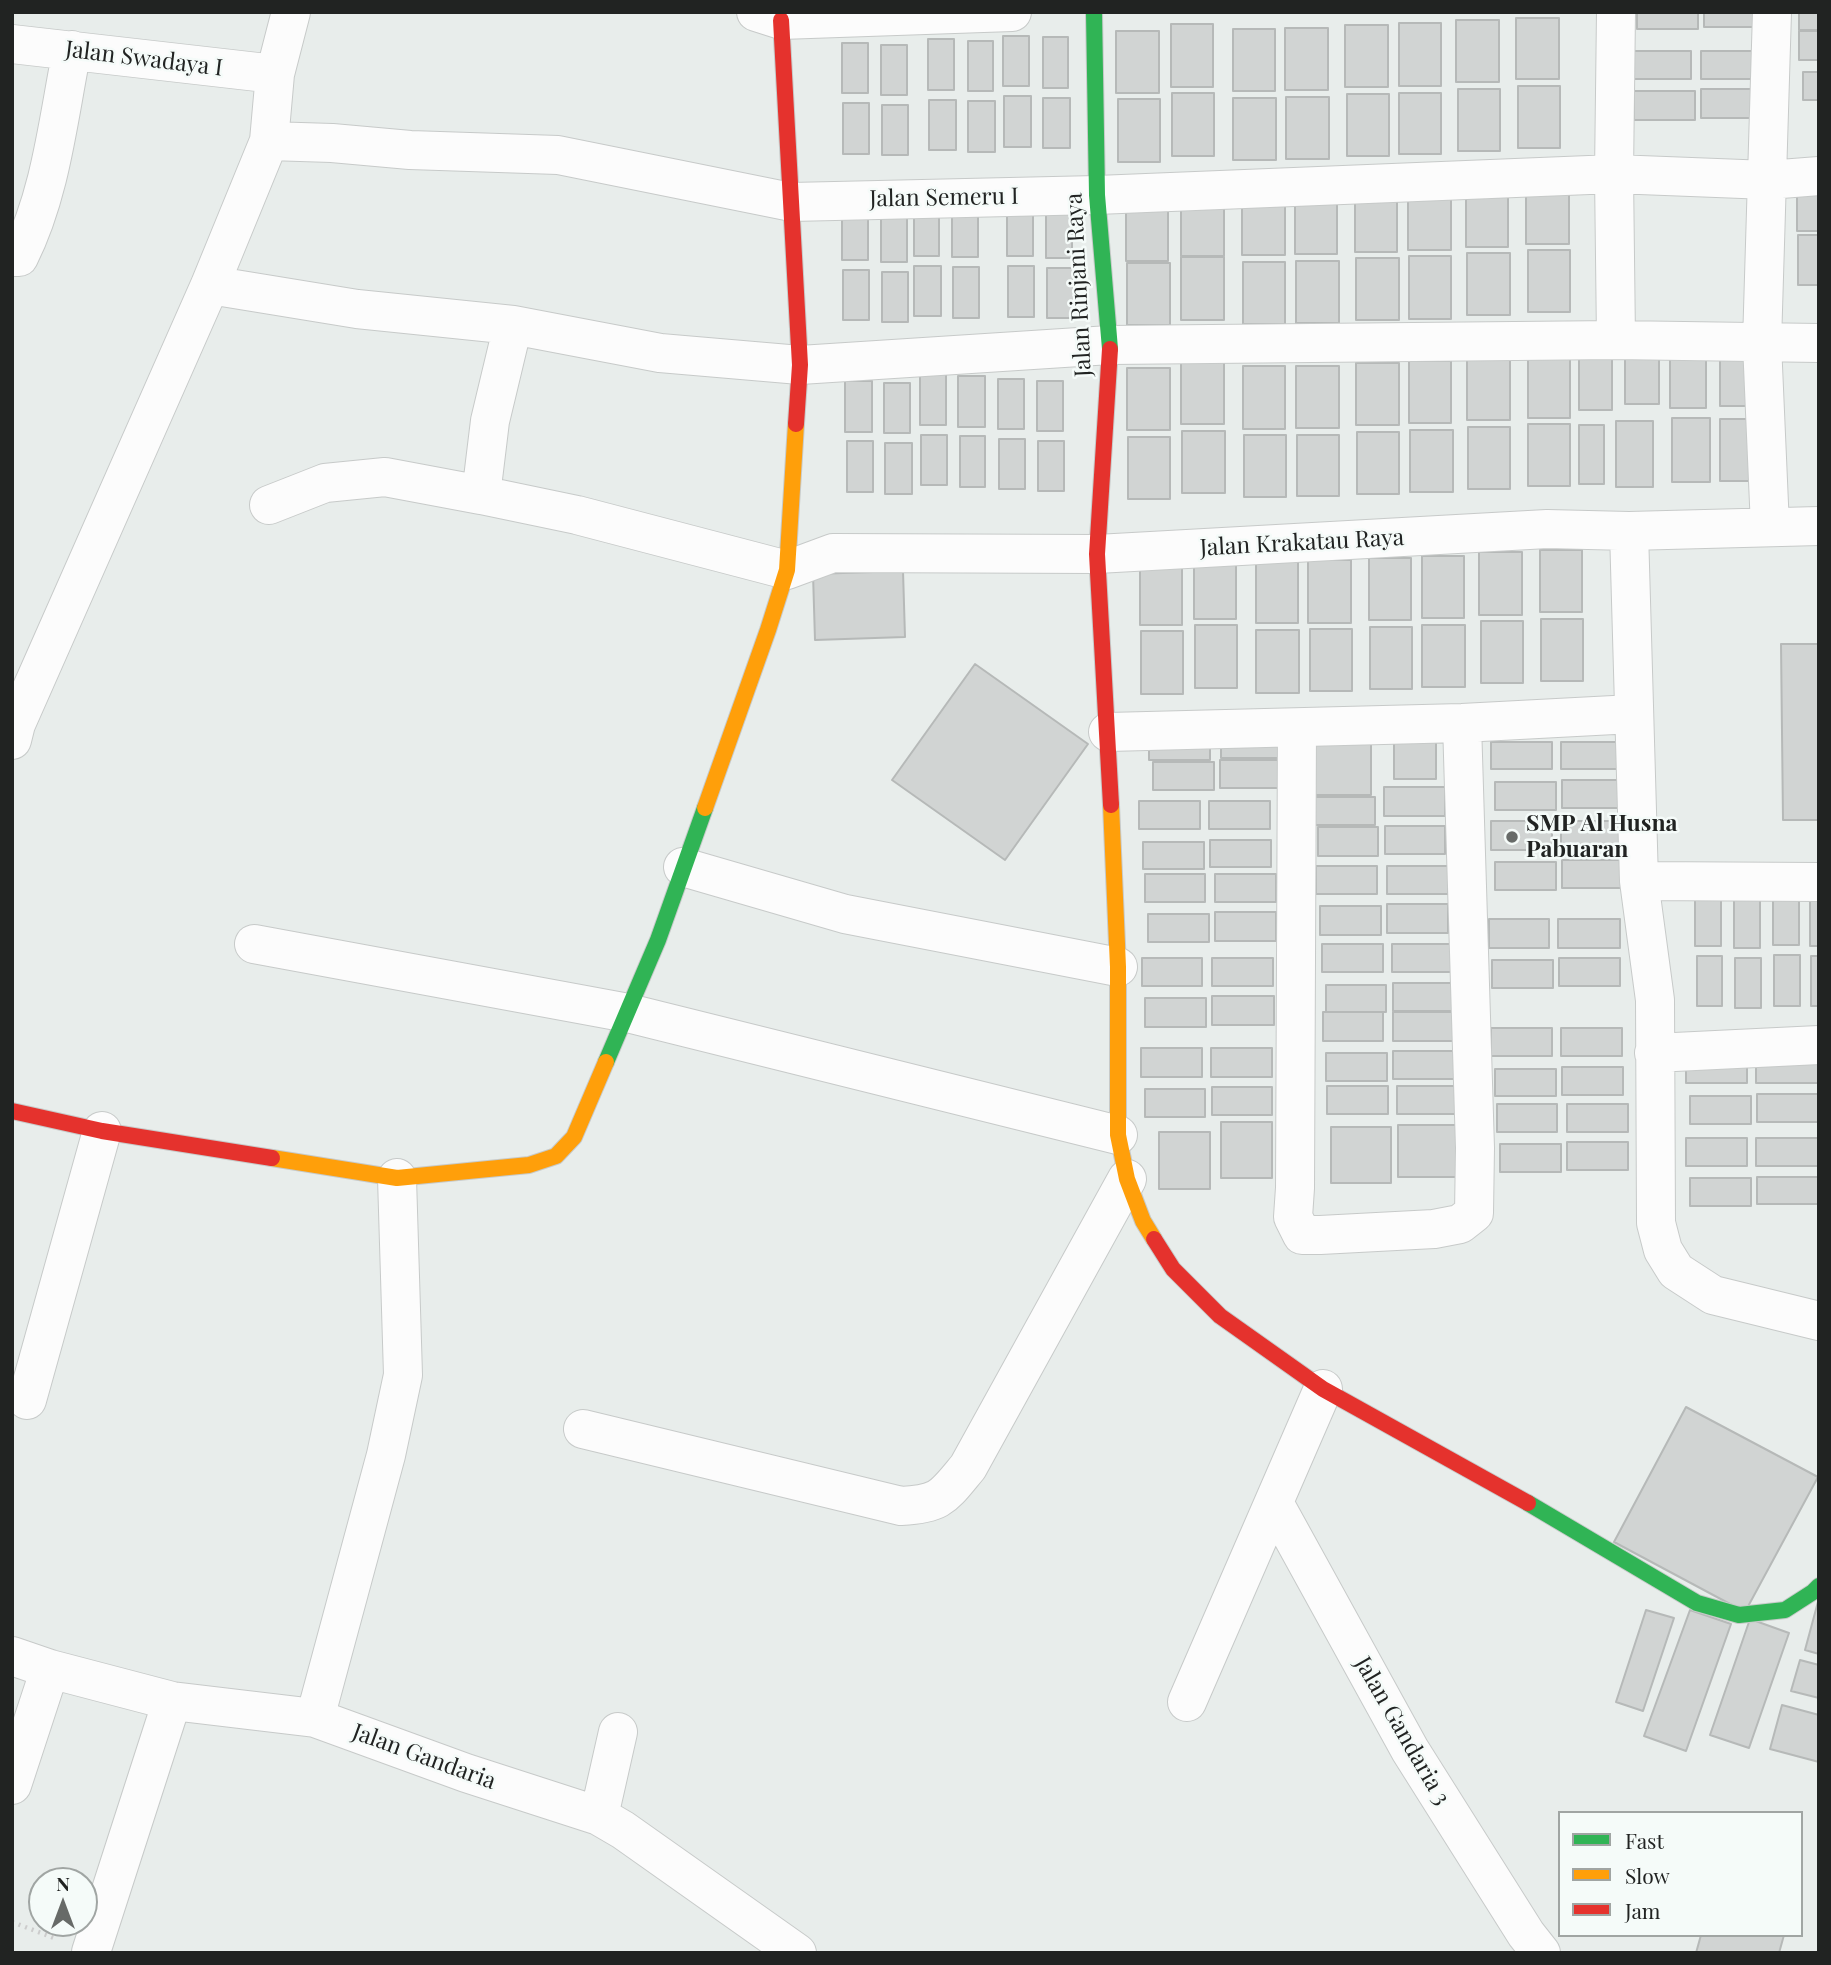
<!DOCTYPE html>
<style>
body{margin:0}
#map{position:relative;width:1831px;height:1965px;overflow:hidden;background:#e8edeb;font-family:"Playfair Display",serif}
canvas{display:block}
.frame{position:absolute;inset:0;border:14px solid #212322;pointer-events:none}
.legend{position:absolute;left:1558px;top:1811px;width:245px;height:126px;box-sizing:border-box;background:#f5fbf9;border:2px solid #a0a5a3;margin:0;padding:9px 12px;list-style:none;font-size:21px;color:#212322}
.legend li{display:flex;align-items:center;gap:14px;height:35px}
.legend b{width:35px;border:2px solid #a0a5a3}
.north{position:absolute;left:28px;top:1867px;width:70px;height:70px;box-sizing:border-box;background:#f5fbf9;border:2px solid #a0a5a3;border-radius:50%;rotate:0deg;font-size:19px;font-weight:700;line-height:28px;text-align:center;color:#212322}
.north::after{content:'';display:block;margin:auto;width:24px;height:32px;background:#676a68;clip-path:polygon(50% 0,100% 100%,50% 72%,0 100%)}
</style>
<div id="map">
<canvas width="1831" height="1965"></canvas>
<div class="frame"></div>
<ul class="legend">
<li><b style="height:9px;background:#30b455"></b>Fast</li>
<li><b style="height:9px;background:#ff9f0a"></b>Slow</li>
<li><b style="height:9px;background:#e5322d"></b>Jam</li>
</ul>
<div class="north">N</div>
</div>
<script>
const ctx = document.querySelector('canvas').getContext('2d');
ctx.lineJoin = 'round';
function paint(path, color) { ctx.fillStyle = color; ctx.fill(path, 'evenodd'); }
function trace(path, color, width, dash) { ctx.strokeStyle = color; ctx.lineWidth = width; ctx.lineCap = dash ? 'butt' : 'round'; ctx.setLineDash(dash || []); ctx.stroke(path); }
function drawText(font, color, halo, rows, align = 'center') {
  ctx.font = font + ' "Playfair Display",serif'; ctx.lineWidth = 5; ctx.setLineDash([]); ctx.textBaseline = 'middle'; ctx.strokeStyle = halo; ctx.fillStyle = color; for (const [text, x, y, turn = 0] of rows) {
    ctx.save(); ctx.translate(x, y); ctx.rotate((+turn || 0) * Math.PI / 180); ctx.textAlign = isNaN(turn) ? turn : align; if (halo) ctx.strokeText(text, 0, 0); ctx.fillText(text, 0, 0); ctx.restore();
  }
}
const building = new Path2D(`
 M1637 12H1698V29H1637Z
 M1704 12H1765V27H1704Z
 M1799 12H1819V30H1799Z
 M1516 18H1559V79H1516Z
 M1456 20H1499V82H1456Z
 M1399 23H1441V86H1399Z
 M1171 24H1213V87H1171Z
 M1345 25H1388V87H1345Z
 M1285 28H1328V90H1285Z
 M1233 29H1275V91H1233Z
 M1116 31H1159V93H1116Z
 M1799 31H1819V60H1799Z
 M1003 36H1029V86H1003Z
 M1043 37H1068V88H1043Z
 M928 39H954V90H928Z
 M968 41H993V91H968Z
 M842 43H868V93H842Z
 M881 45H907V95H881Z
 M1631 51H1691V79H1631Z
 M1701 51H1762V79H1701Z
 M1803 72H1819V100H1803Z
 M1518 86H1560V148H1518Z
 M1458 89H1500V151H1458Z
 M1701 89H1762V118H1701Z
 M1634 91H1695V120H1634Z
 M1172 93H1214V156H1172Z
 M1399 93H1441V154H1399Z
 M1347 94H1389V156H1347Z
 M1004 96H1031V147H1004Z
 M1286 97H1329V159H1286Z
 M1043 98H1070V148H1043Z
 M1233 98H1276V160H1233Z
 M1118 99H1160V162H1118Z
 M929 100H956V150H929Z
 M968 101H995V152H968Z
 M843 103H869V154H843Z
 M882 105H908V155H882Z
 M1797 180H1819V231H1797Z
 M1526 181H1569V244H1526Z
 M1466 184H1508V247H1466Z
 M1408 187H1451V250H1408Z
 M1355 189H1397V252H1355Z
 M1295 192H1337V254H1295Z
 M1242 193H1285V255H1242Z
 M1181 194H1224V256H1181Z
 M1126 198H1168V261H1126Z
 M914 205H939V256H914Z
 M1007 206H1033V256H1007Z
 M952 207H978V257H952Z
 M1046 208H1072V258H1046Z
 M842 210H868V260H842Z
 M881 211H907V262H881Z
 M1798 235H1819V285H1798Z
 M1528 250H1570V312H1528Z
 M1467 253H1510V315H1467Z
 M1409 256H1451V319H1409Z
 M1181 257H1224V320H1181Z
 M1356 258H1399V320H1356Z
 M1296 261H1339V323H1296Z
 M1243 262H1285V324H1243Z
 M1127 263H1170V325H1127Z
 M914 266H941V316H914Z
 M1008 266H1034V317H1008Z
 M953 267H979V318H953Z
 M1047 268H1073V318H1047Z
 M843 270H869V320H843Z
 M882 272H908V322H882Z
 M1720 343H1756V406H1720Z
 M1670 349H1706V408H1670Z
 M1625 350H1659V404H1625Z
 M1579 353H1612V410H1579Z
 M1528 355H1570V418H1528Z
 M1467 358H1510V420H1467Z
 M1409 361H1451V423H1409Z
 M1181 362H1224V424H1181Z
 M1356 363H1399V425H1356Z
 M1243 366H1285V429H1243Z
 M1296 366H1339V428H1296Z
 M1127 368H1170V430H1127Z
 M920 374H946V425H920Z
 M958 376H985V427H958Z
 M998 379H1024V429H998Z
 M845 381H872V432H845Z
 M1037 381H1063V431H1037Z
 M884 383H910V433H884Z
 M1672 418H1710V482H1672Z
 M1720 419H1761V481H1720Z
 M1616 421H1653V487H1616Z
 M1528 424H1570V486H1528Z
 M1579 425H1604V484H1579Z
 M1468 427H1510V489H1468Z
 M1410 430H1453V492H1410Z
 M1182 431H1225V493H1182Z
 M1357 432H1399V494H1357Z
 M921 435H947V485H921Z
 M1244 435H1286V497H1244Z
 M1297 435H1339V496H1297Z
 M960 436H985V487H960Z
 M1128 437H1170V499H1128Z
 M999 439H1025V489H999Z
 M847 441H873V492H847Z
 M1038 441H1064V491H1038Z
 M885 443H912V494H885Z
 M1540 550H1582V612H1540Z
 M1479 552H1522V615H1479Z
 M1422 556H1464V618H1422Z
 M1194 557H1236V619H1194Z
 M1369 558H1411V620H1369Z
 M1308 560H1351V623H1308Z
 M1256 561H1298V623H1256Z
 M1140 563H1182V625H1140Z
 M903 571 905 637 815 640 813 574Z
 M1541 619H1583V681H1541Z
 M1481 621H1523V683H1481Z
 M1195 625H1237V688H1195Z
 M1422 625H1465V687H1422Z
 M1370 627H1412V689H1370Z
 M1310 629H1352V691H1310Z
 M1256 630H1299V693H1256Z
 M1141 631H1183V694H1141Z
 M1781 644H1819V820H1783Z
 M975 664 1088 744 1005 860 892 780Z
 M1394 729H1436V779H1394Z
 M1221 730H1282V758H1221Z
 M1149 732H1210V760H1149Z
 M1312 735H1371V795H1312Z
 M1491 742H1552V769H1491Z
 M1561 742H1622V769H1561Z
 M1220 760H1281V788H1220Z
 M1153 762H1214V790H1153Z
 M1562 780H1623V808H1562Z
 M1495 782H1556V810H1495Z
 M1384 787H1445V816H1384Z
 M1314 797H1375V825H1314Z
 M1139 801H1200V829H1139Z
 M1209 801H1270V829H1209Z
 M1491 821H1552V850H1491Z
 M1561 821H1622V850H1561Z
 M1385 826H1445V854H1385Z
 M1318 827H1378V856H1318Z
 M1210 840H1271V867H1210Z
 M1143 842H1204V869H1143Z
 M1562 860H1623V888H1562Z
 M1495 862H1556V890H1495Z
 M1316 866H1377V894H1316Z
 M1387 866H1448V894H1387Z
 M1145 874H1205V902H1145Z
 M1215 874H1276V902H1215Z
 M1773 895H1799V945H1773Z
 M1695 896H1721V946H1695Z
 M1810 896H1819V946H1810Z
 M1734 898H1760V948H1734Z
 M1387 904H1448V933H1387Z
 M1320 906H1381V935H1320Z
 M1215 912H1276V941H1215Z
 M1148 914H1209V942H1148Z
 M1489 919H1549V948H1489Z
 M1558 919H1620V948H1558Z
 M1322 944H1383V972H1322Z
 M1392 944H1453V972H1392Z
 M1774 955H1800V1006H1774Z
 M1697 956H1722V1006H1697Z
 M1811 956H1819V1006H1811Z
 M1142 958H1202V986H1142Z
 M1212 958H1273V986H1212Z
 M1559 958H1620V986H1559Z
 M1735 958H1761V1008H1735Z
 M1492 960H1553V988H1492Z
 M1393 983H1453V1011H1393Z
 M1326 985H1386V1012H1326Z
 M1212 996H1274V1025H1212Z
 M1145 998H1206V1027H1145Z
 M1323 1012H1383V1041H1323Z
 M1393 1012H1454V1041H1393Z
 M1491 1028H1552V1056H1491Z
 M1561 1028H1622V1056H1561Z
 M1141 1048H1202V1077H1141Z
 M1211 1048H1272V1077H1211Z
 M1393 1051H1454V1079H1393Z
 M1326 1053H1387V1081H1326Z
 M1686 1056H1747V1083H1686Z
 M1756 1056H1818V1083H1756Z
 M1562 1067H1623V1095H1562Z
 M1495 1069H1556V1096H1495Z
 M1327 1086H1388V1114H1327Z
 M1397 1086H1458V1114H1397Z
 M1212 1087H1272V1115H1212Z
 M1145 1089H1205V1117H1145Z
 M1757 1094H1818V1122H1757Z
 M1690 1096H1751V1124H1690Z
 M1497 1104H1557V1132H1497Z
 M1567 1104H1628V1132H1567Z
 M1221 1122H1272V1178H1221Z
 M1398 1125H1458V1177H1398Z
 M1331 1127H1391V1183H1331Z
 M1159 1132H1210V1189H1159Z
 M1686 1138H1747V1166H1686Z
 M1756 1138H1818V1166H1756Z
 M1567 1142H1628V1170H1567Z
 M1500 1144H1561V1172H1500Z
 M1757 1177H1818V1204H1757Z
 M1690 1178H1751V1206H1690Z
 M1686 1407 1818 1477 1745 1612 1614 1542Z
 M1819 1598V1654L1805 1650Z
 M1646 1610 1674 1618 1643 1711 1616 1702Z
 M1690 1610 1731 1624 1686 1751 1644 1736Z
 M1750 1619 1789 1633 1749 1748 1710 1735Z
 M1800 1660 1819 1665V1698L1791 1691Z
 M1782 1705 1819 1715V1762L1770 1749Z
 M1701 1935H1784L1779 1953H1696Z`);
const path = new Path2D(`
 M12 1922 54 1938`);
const street = new Path2D(`
 M756 12 781 20 1012 12
 M1616 12 1614 174 1616 340
 M12 44 275 74
 M269 141 332 143 410 150 558 155 791 202 1097 195 1614 174 1768 180 1819 176
 M12 257H19C51 193 58 120 72 50
 M210 285 357 309 513 325 660 353 800 365 1110 345 1616 340 1819 343
 M513 325 490 421 481 495 577 515 787 570 833 553 1097 554 1547 529 1629 531 1819 526
 M269 505 325 483 385 477 481 495
 M1770 527 1762 343 1772 12
 M1629 531 1639 881 1655 1000 1656 1223 1663 1250 1676 1271 1713 1295 1819 1321
 M1297 728 1295 1188 1293 1217 1302 1235H1320L1434 1229 1460 1224 1474 1213 1475 1148 1462 723
 M1108 732 1462 723 1633 714
 M12 740 16 724 210 285 269 141 275 74 291 12
 M683 867 845 914 1118 967
 M1639 881 1819 882
 M254 944 628 1013 1118 1135
 M1654 1053 1819 1045
 M27 1400 102 1131
 M583 1429 901 1506C941 1504 943 1497 968 1467L1127 1179
 M1274 1503 1410 1750 1526 1934 1541 1953
 M12 1656 50 1669 172 1701 315 1718 466 1773 599 1816 623 1830 797 1953
 M1187 1702 1323 1389
 M315 1718 386 1455 403 1375 397 1178
 M12 1785 50 1669
 M599 1816 618 1732
 M91 1952 172 1701`);
const fast = new Path2D(`
 M1094 12 1097 195 1110 349
 M606 1062 658 940 705 808
 M1528 1503 1697 1603 1739 1615 1785 1610 1813 1592 1819 1586`);
const slow = new Path2D(`
 M1111 805 1118 967V1135L1127 1179 1143 1221 1154 1239
 M705 808 768 630 787 570 796 424
 M272 1158 397 1178 529 1165 556 1156 574 1137 606 1062`);
const jam = new Path2D(`
 M781 20 800 365 796 424
 M1110 349 1097 554 1111 805
 M12 1111 102 1131 272 1158
 M1154 1239 1173 1269 1220 1316 1323 1389 1528 1503`);
const markers = [
 [1512,837,7,"#676a68"]
];
const streetNames = [
 ["Jalan Swadaya I",144,59,7],
 ["Jalan Semeru I",944,198,-1],
 ["Jalan Rinjani Raya",1079,285,-93],
 ["Jalan Krakatau Raya",1302,543,-3],
 ["Jalan Gandaria 3",1402,1731,60],
 ["Jalan Gandaria",424,1757,20]
];
const poiNames = [
 ["SMP Al Husna",1526,824],
 ["Pabuaran",1526,850]
];
paint(building, '#d1d4d3');
trace(building, '#b6b9b8', 2);
trace(street, '#c7cac9', 40);
trace(fast, '#c7cac9', 18);
trace(slow, '#c7cac9', 18);
trace(jam, '#c7cac9', 18);
trace(path, '#ccc', 4.5, [2, 5]);
trace(street, '#fcfcfc', 38);
trace(fast, '#30b455', 16);
trace(slow, '#ff9f0a', 16);
trace(jam, '#e5322d', 16);
for (const [x, y, r, color] of markers) { const dot = new Path2D(); dot.arc(x, y, r, 0, 2 * Math.PI); ctx.fillStyle = color; ctx.fill(dot); trace(dot, '#f5fbf9', 2.5); }
drawText('23px', '#212322', '#f5fbf9', streetNames);
drawText('bold 23px', '#212322', '#f5fbf9', poiNames, 'left');
</script>
